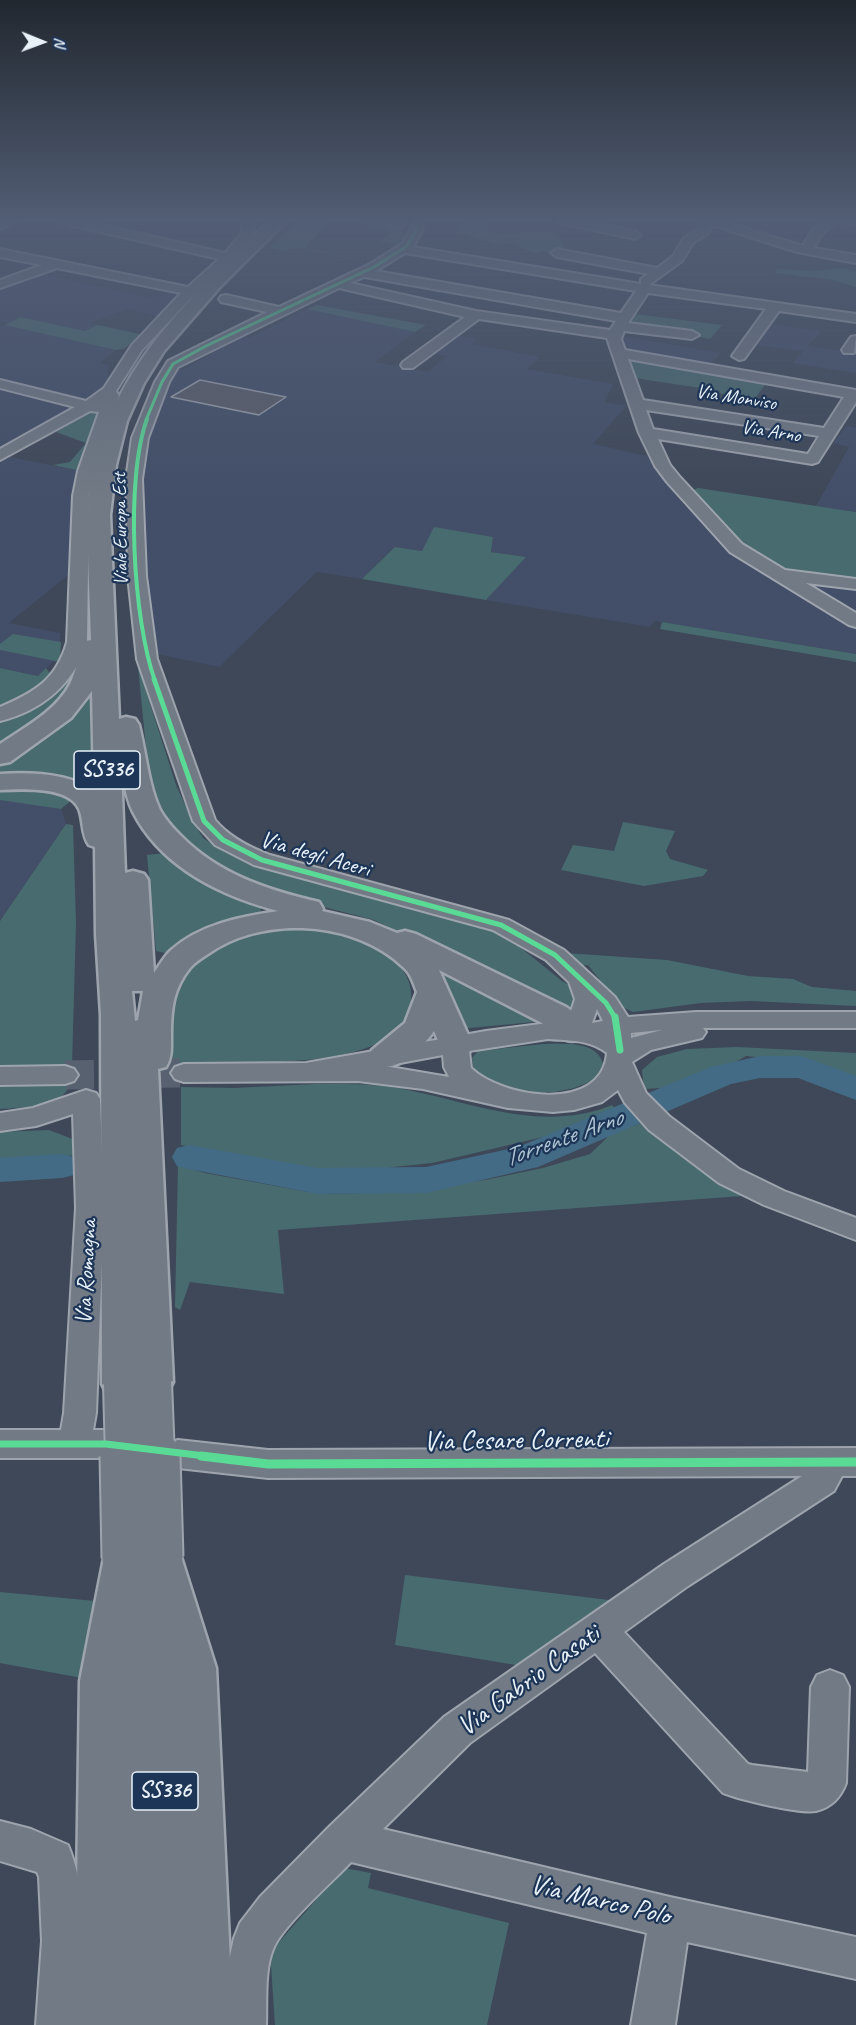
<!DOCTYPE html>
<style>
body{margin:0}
#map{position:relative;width:856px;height:2025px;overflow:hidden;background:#3e4858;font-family:Caveat,sans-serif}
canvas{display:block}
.north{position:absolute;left:12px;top:12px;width:60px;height:60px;-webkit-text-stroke:4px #1d3557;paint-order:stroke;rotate:91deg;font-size:16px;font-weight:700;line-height:24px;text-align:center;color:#e8f1f8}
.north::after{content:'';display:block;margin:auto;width:21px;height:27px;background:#e8f1f8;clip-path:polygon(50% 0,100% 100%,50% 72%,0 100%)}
</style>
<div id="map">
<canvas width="856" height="2025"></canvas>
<div class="north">N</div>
</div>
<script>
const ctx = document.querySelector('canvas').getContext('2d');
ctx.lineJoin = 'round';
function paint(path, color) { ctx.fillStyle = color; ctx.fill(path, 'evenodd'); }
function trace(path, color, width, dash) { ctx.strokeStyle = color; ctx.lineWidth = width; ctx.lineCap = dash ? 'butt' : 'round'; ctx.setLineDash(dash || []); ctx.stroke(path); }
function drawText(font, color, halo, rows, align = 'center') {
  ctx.font = font + ' Caveat,sans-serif'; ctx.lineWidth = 4.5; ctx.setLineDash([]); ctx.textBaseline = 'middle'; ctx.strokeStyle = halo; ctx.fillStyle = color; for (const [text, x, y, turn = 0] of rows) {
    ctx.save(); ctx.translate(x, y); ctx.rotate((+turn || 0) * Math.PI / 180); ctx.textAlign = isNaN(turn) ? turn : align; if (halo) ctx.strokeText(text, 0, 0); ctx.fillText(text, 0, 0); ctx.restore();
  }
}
const built = new Path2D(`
 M38 273 150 298 172 292 175 300 160 317 127 309 89 323 98 325 85 331 21 317 8 324 0 321V286Z
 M307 309 415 332 375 362 428 372 447 356 431 353 454 334 477 339 472 344 540 357 527 369 613 384 605 402 626 406 593 444 647 456 684 505 733 550 856 626V654L655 621 650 627 486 600 525 558 491 552 493 537 422 551 395 547 362 579 317 572 219 667 152 653 139 489 144 448 165 386 176 368 184 369 242 336 249 338Z
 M771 324 821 331 808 346 856 353V373L793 363 803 351 754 345Z
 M5 325 116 350 100 363 109 365 108 375 110 377 105 386 84 403 0 380V327Z
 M621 336 721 353 708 366 627 351Z
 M0 388 72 408 74 410 0 451Z
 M847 426 856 428V512L816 506 849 447 833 443Z
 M10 457 76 470 68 575 9 623 60 633V662H53L38 676 0 668V462Z
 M810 582 856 588V616L802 584Z
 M6 799 61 809 66 824 0 921V800Z`);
const green = new Path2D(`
 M298 219H332L305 248 372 263 296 247 285 251 271 248Z
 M348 219C375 219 381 222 403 230L404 236 399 246 391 245 393 244 379 241 390 234 389 231Z
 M474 219H490L485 222 489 232C514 237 531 227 558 234L564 247 552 253 541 251 537 254 514 244 495 243 457 232 461 226Z
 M841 268 856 271V287L833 280 775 273 777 269 815 271Z
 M317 305 426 325 415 332 307 309Z
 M635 314 722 325 710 339 628 324Z
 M21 317 85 331 98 325 144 335 123 349 116 350 5 325Z
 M629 358 767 382 753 401 726 398 729 395 719 393 720 391 635 378Z
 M91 411 98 412 99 415 86 456 76 470 53 465 70 462 86 443 56 432Z
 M698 488 856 512V578L780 568 742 545 691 491Z
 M434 527 493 537 491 552 526 557 486 600 362 579 395 547 422 551Z
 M662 622 856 654V662L660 629Z
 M13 634 61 642 60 662 0 650V644Z
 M138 666 176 785 192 820 203 838 225 852 323 884 500 931 562 981 576 989 578 1002 567 1010 460 962 374 920 270 893 231 878 169 830 150 789Z
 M0 668 38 676 46 668 52 676 46 683 0 709Z
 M80 674 63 702 0 750V719L69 676Z
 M95 685 99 795 0 778V765L41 735Z
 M0 786 44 788 73 799 61 809 0 800Z
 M623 822 675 831 666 851 670 859 708 870 703 876 644 886 561 870 573 845 614 851Z
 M66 824 73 825 76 923 72 1066 0 1065V921Z
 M166 853 219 890 261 907 260 914 178 942 165 953 156 951 147 855Z
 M285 929C303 929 322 928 340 933 373 941 416 964 411 1002 409 1015 397 1033 386 1039 334 1069 239 1061 179 1063L167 1057C169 1030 168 999 181 975 198 945 254 932 285 929Z
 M566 953 667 960 748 976 793 979 812 987 856 991V1006L750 1001 701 1003 633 1012 620 1006 588 965 580 966Z
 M439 972 534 1018V1022L458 1029Z
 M543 1044C566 1044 600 1040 604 1068L594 1080 574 1088 555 1092H518L474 1073 472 1058 478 1051Z
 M737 1047 856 1053V1077L839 1074 795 1061 746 1056 729 1066 689 1080 677 1087 644 1089 642 1070 657 1057 687 1049Z
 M70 1084C62 1109 22 1107 0 1109V1087Z
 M316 1084C347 1084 378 1083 408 1090 476 1104 544 1133 612 1105L620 1114 573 1130 432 1163 393 1167 366 1173 320 1174 181 1145V1087L234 1088Z
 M641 1123 663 1142 742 1196 278 1230 284 1294 190 1282 180 1310 175 1307 178 1165 205 1173 308 1192 334 1194 393 1192 485 1180 543 1168 590 1154 613 1132Z
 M49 1130 75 1140 82 1155 0 1160V1132Z
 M405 1575 617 1601 522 1666 395 1645Z
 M0 1592 95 1601 93 1680 0 1663Z
 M344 1868 371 1873 368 1888 509 1923 487 2025H275L271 1965 273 1949Z`);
const river = new Path2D(`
 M760 1056H802L856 1076V1100L798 1078H760L731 1084 538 1167 426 1193 318 1194 189 1169 177 1166 172 1157 177 1148 189 1145 318 1168 426 1167 518 1147 711 1067Z
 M62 1154 74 1157 79 1166 74 1175 62 1178 0 1182V1158Z`);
const building = new Path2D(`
 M200 380 286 397 259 415 171 397Z`);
const minorTunnel = new Path2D(`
 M65 1075 184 1073`);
const minor = new Path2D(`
 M7 219H23L0 229V221Z
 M55 219H75L225 253 242 233 241 219H253L254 233 246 245 203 290 195 294 142 350 116 391 119 396 94 471 89 496 87 642C75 683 42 711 0 721V707C35 692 56 680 67 642L73 496 78 471 99 412 90 411 0 460V449L75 407 0 388V380L86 401 104 388 132 345 181 293 57 268 0 288V280L42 265 0 257V249L188 287 219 259 61 223Z
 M373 219H390L405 225 399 229Z
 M554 219H575L635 231 641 235 635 239 560 223Z
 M698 219H715L803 246 812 230 824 219H856V224L835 222 821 235 814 248 856 255V263L797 252 712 225 707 234 693 243 682 261 649 285 856 314V322L779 311 744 359 739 360 732 356 766 309 648 293 628 323 692 331 699 335 692 339 624 331 621 339 625 350 856 390V402L818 462 812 464 658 439 670 465 679 476 742 544 785 570 856 579V589L806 583 856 613V627L849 625 730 552 667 482 655 466 639 433 607 338 479 319 413 368H403L401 365 403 362 465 317 339 288 178 367 169 382 148 438 142 479 146 576 157 659 215 820C229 837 249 847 270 855L509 920 564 950 615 997 628 1017 696 1012H856V1028H703L706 1032 702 1038 651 1050 632 1062 646 1093 669 1116 739 1169 784 1191 856 1218V1240L764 1205 719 1183 649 1130 625 1103 618 1090 602 1102 574 1110 553 1112 508 1108 423 1089 358 1081 184 1082 175 1079 171 1073 175 1067 184 1064 306 1063 486 1031 548 1023 567 1024 575 999 569 982 546 960 493 930 254 865 215 845 193 821 137 659 128 576 126 479 132 438 155 382 168 361 267 312 221 302 219 299 221 296 226 295 279 307 370 264 402 244 414 224H422L424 227 413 247 641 284V279L649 274 557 257 551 253 557 249 657 268 673 256 684 238 698 229 702 222ZM405 253 636 291 621 313 376 271ZM364 277H365L616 321 610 330 476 311 350 283ZM628 359 844 397 824 428 643 400ZM646 410 819 436 808 454 653 429ZM597 1009 603 1021 592 1023ZM662 1030 631 1038V1033ZM548 1039C570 1041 589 1039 607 1053 602 1114 502 1098 471 1068L469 1051ZM443 1055 444 1067 449 1077 384 1066Z
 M856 336 854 353H844L842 350 851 337Z
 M65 1066 74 1069 78 1075 74 1081 65 1084 0 1085V1067Z
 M86 1090 96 1093 100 1099 104 1208 96 1413 93 1430H106L118 1434 122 1444 118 1454 106 1458H0V1430H61L64 1413 76 1208 73 1114 36 1126 0 1131V1113L33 1108Z
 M178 1440 268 1450 856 1448V1476H842L834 1491 688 1586 624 1632 748 1764 752 1765 808 1772 811 1687 817 1675 830 1670 843 1675 849 1687 846 1783C841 1797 832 1807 816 1811 800 1814 740 1800 723 1793L595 1653 470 1743 383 1829 670 1897 856 1937V1979L687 1942 675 2025H631L647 1933 351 1862C332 1882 284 1925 274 1947 264 1969 267 2001 266 2025H222L226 1974 234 1938 240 1923 260 1897 330 1826 444 1717 664 1564 802 1476 268 1478 178 1468 166 1464 161 1454 166 1444Z
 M0 1821 31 1829 68 1845C92 1902 82 1965 80 2025H36L42 1941 39 1877 37 1872 0 1861Z`);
const highway = new Path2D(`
 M272 219H288L219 288 164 351 144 383 127 421 116 465 110 515 119 719 126 717 135 719 139 725C146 753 148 784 160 810 165 819 173 828 180 835 218 874 267 890 319 902L323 909 322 911 370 922 397 933 405 931 416 934 566 1007 578 1015 589 1031 584 1039C561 1045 559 1034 542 1023L439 970 473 1046 468 1054 456 1057 444 1054 434 1031C420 1051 397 1073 372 1066L367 1058 372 1050 405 1023 417 992C414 985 412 977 407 971 404 967 398 963 394 959 344 920 260 917 208 954 202 958 195 962 190 968 173 989 171 1009 171 1036 171 1048 172 1057 166 1067L158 1069 173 1382 167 1394 152 1399 138 1394 123 1401 108 1396 102 1384 101 1015 96 934 95 847 89 845C81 834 84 821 79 809 69 786 21 789 0 790V774C31 772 67 773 94 790L92 691 71 718 10 762 0 764V744C25 727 56 711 70 684 77 670 78 653 86 641L91 640C90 599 87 557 88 516 92 385 184 303 272 219ZM121 767C124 782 126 798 133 812 161 867 221 896 278 911 240 917 200 924 170 951 164 957 159 966 154 973L148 880 144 874 133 871 125 873ZM132 991H143L138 1020 135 1021Z
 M158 1537 174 1543 181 1557 216 1668 233 2025H75L80 1681 104 1558 111 1544 127 1538 142 1543Z`);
const highwayBridgeFar1 = new Path2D(`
 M152 1382 155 1457
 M123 1384 125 1457`);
const highwayBridge = new Path2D(`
 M125 1456 127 1558
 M155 1456 158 1557`);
const cyclewayFar4 = new Path2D(`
 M146 420 162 382 173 364 206 346 374 267 407 246 418 227`);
const cyclewayFar3 = new Path2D(`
 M147 419C125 479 133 620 155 681`);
const cyclewayFar2 = new Path2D(`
 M154 679 204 821 223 840 262 860 501 925 555 955 606 1003 616 1019`);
const cyclewayFar1 = new Path2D(`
 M615 1017 620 1050
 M0 1444H106L213 1457`);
const cycleway = new Path2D(`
 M201 1456 268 1464 856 1462`);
const farStreetnames = [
 ["Via Monviso",736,398,9],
 ["Via Arno",771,432,9],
 ["Viale Europa Est",121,529,-91]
];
const shields = [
 [107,770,66],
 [165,1791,66]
];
const shieldNames = [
 ["SS336",107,770],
 ["SS336",165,1791]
];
const streetNames = [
 ["Via degli Aceri",315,855,16],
 ["Via Romagna",87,1272,-87]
];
const waterNames = [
 ["Torrente Arno",563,1139,-20]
];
const nearStreetnames = [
 ["Via Cesare Correnti",516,1441,-1],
 ["Via Gabrio Casati",529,1681,-36],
 ["Via Marco Polo",600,1901,13]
];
paint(built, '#434e68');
paint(green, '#486b6f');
paint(river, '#436b86');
paint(building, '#5a5d69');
trace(building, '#9ea4ad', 1.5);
trace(minorTunnel, '#586170', 29, [29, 14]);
trace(minor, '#9ea4ad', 4);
trace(highway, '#9ea4ad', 5);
paint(minor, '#727a85');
paint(highway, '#727a85');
trace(highwayBridgeFar1, '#9ea4ad', 42, []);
trace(highwayBridge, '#9ea4ad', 53, []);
trace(highwayBridgeFar1, '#727a85', 38);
trace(highwayBridge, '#727a85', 49);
trace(cyclewayFar4, '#5adb95', 3);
trace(cyclewayFar3, '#5adb95', 4);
trace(cyclewayFar2, '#5adb95', 5);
trace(cyclewayFar1, '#5adb95', 7);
trace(cycleway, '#5adb95', 9);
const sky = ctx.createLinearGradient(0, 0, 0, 502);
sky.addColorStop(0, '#222830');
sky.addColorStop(0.44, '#525e75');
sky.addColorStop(1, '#525e7500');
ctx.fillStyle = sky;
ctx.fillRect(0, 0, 856, 502);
drawText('20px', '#e8f1f8', '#1d3557', farStreetnames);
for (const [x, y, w] of shields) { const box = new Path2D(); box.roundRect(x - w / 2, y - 19, w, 38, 4.5); ctx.fillStyle = '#1d3557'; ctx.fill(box); trace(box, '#e8f1f8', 1.5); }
drawText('bold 22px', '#e8f1f8', null, shieldNames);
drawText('24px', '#e8f1f8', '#1d3557', streetNames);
drawText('italic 26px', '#aec3d2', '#1d3557', waterNames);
drawText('28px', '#e8f1f8', '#1d3557', nearStreetnames);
</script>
